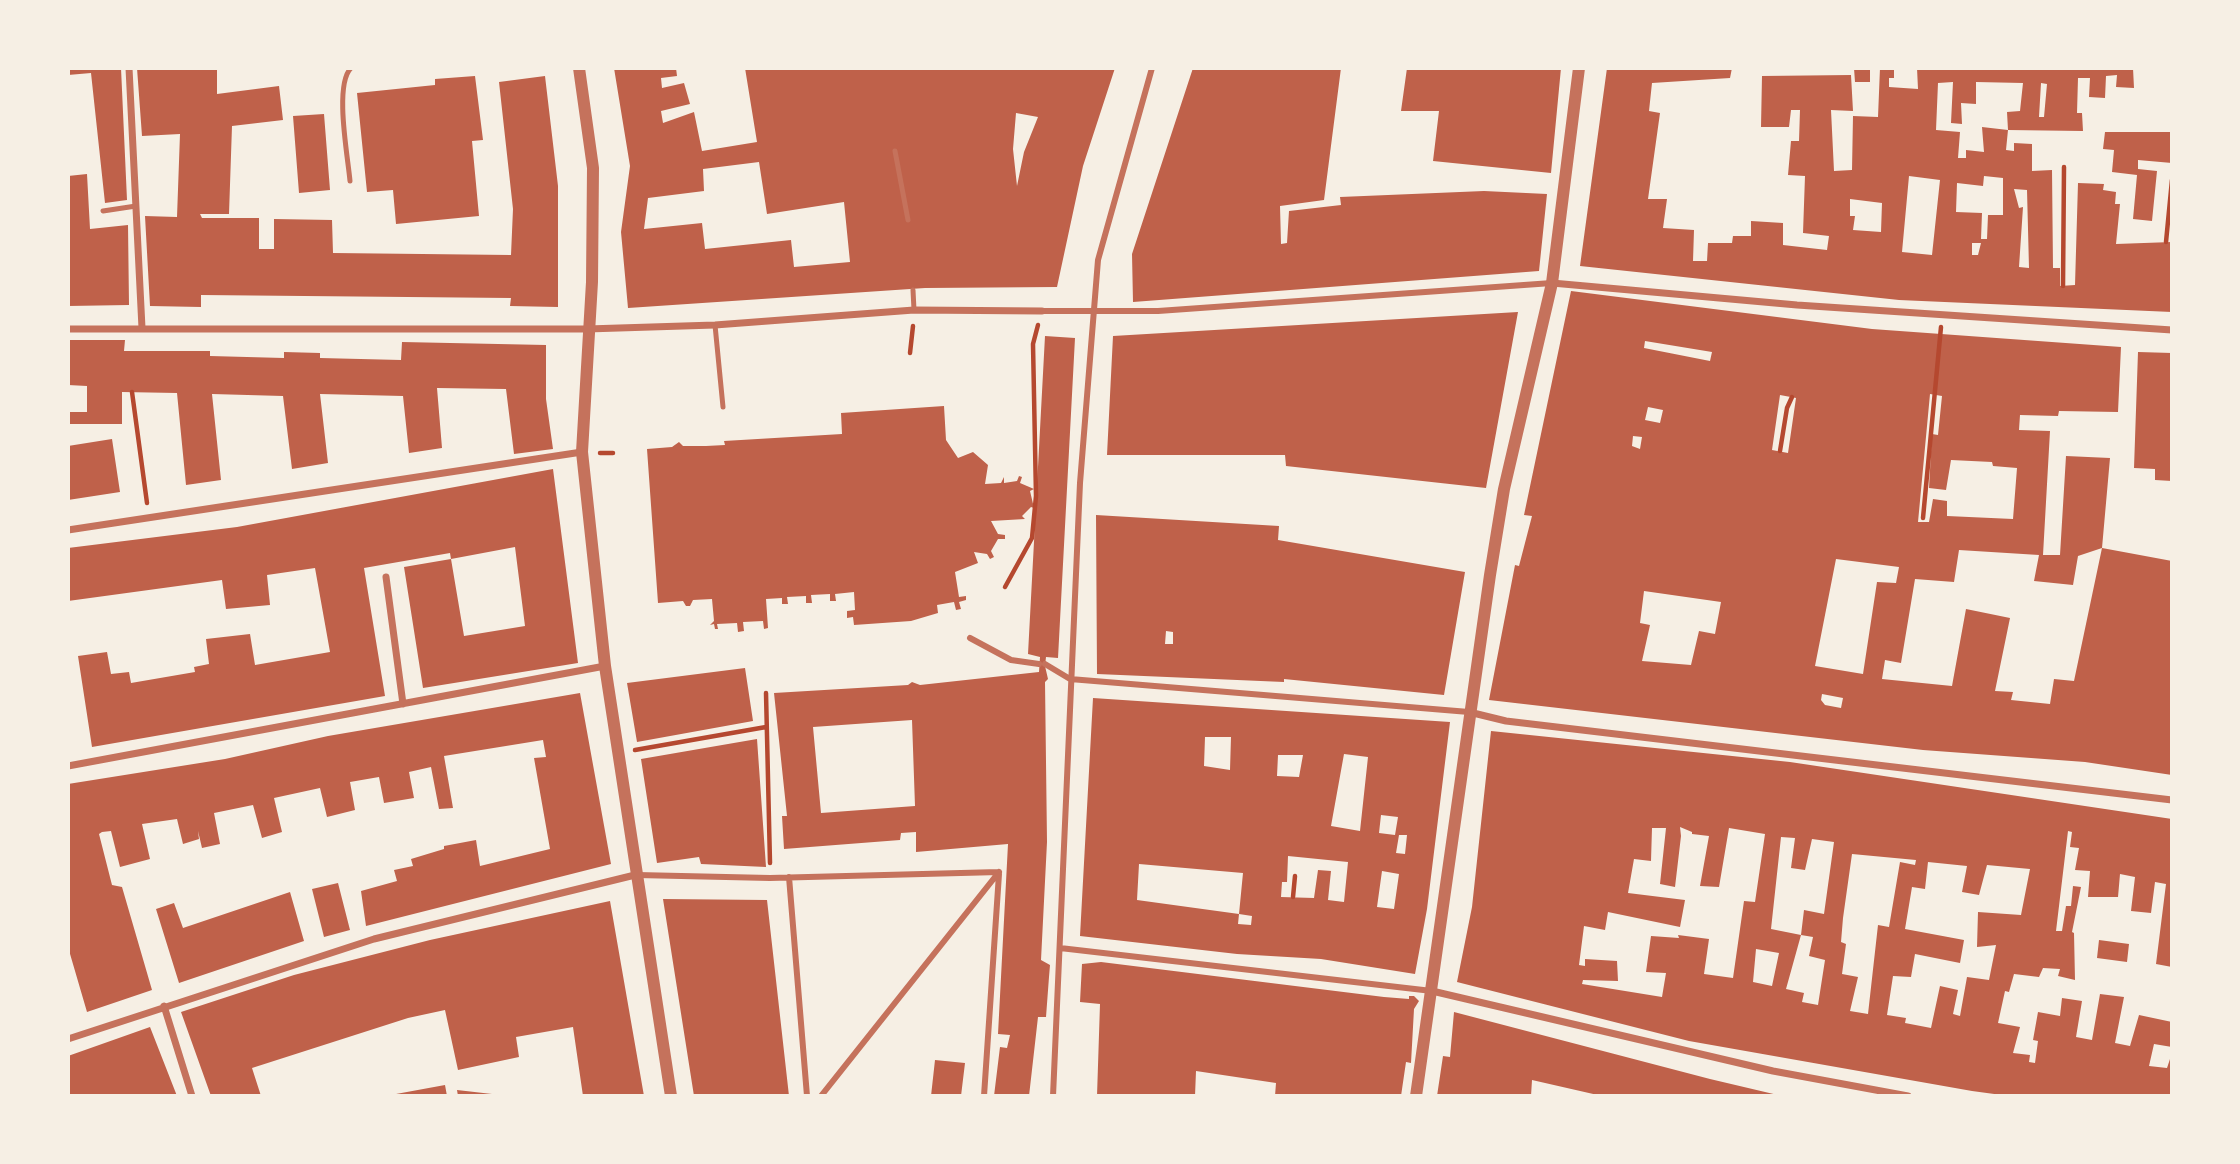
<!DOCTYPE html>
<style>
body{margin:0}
#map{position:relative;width:2240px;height:1164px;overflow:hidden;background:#f6efe4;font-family:"Alegreya Sans",sans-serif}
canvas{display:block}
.frame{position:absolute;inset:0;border:70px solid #f6efe4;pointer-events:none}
</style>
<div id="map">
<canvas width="2240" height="1164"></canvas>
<div class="frame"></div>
</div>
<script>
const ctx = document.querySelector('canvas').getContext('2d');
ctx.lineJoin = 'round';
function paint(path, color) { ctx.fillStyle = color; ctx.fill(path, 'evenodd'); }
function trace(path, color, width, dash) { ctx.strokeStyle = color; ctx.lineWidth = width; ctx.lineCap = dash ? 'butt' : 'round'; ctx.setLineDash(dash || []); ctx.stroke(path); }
const building = new Path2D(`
 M68 68H121L127 200 105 203 91 73 68 75Z
 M137 68H217V94L279 86 283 120 232 126 229 214H200L202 218H259V249H274V219L332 220 333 253 511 255 513 209 499 82 545 76 558 186V307L510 306 511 298 201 295V307L150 306 145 216 177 217 180 134 142 136Z
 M614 68H676L677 76 661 78 662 88 684 83 690 104 661 111 663 123 694 112 702 151 757 142 745 68H1115L1083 166 1057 287 925 288 628 308 621 232 630 166ZM1016 113 1038 117 1024 152 1017 186 1013 149ZM759 162 767 214 844 202 850 262 794 267 791 240 705 249 702 223 644 229 648 198 704 191 703 169Z
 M1193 68H1341L1324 200 1280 206 1281 244 1287 243 1289 211 1341 205 1340 197 1484 191 1547 194 1539 271 1133 302 1132 254Z
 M1407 68H1561L1551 173 1433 161 1439 111H1401Z
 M1607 68H1732L1730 78 1652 83 1649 111 1660 113 1648 199H1667L1663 228 1694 230 1693 261H1707L1708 243H1732L1733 236H1751V221L1783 223V245L1827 250 1829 236 1803 233 1805 176 1788 175 1791 141H1799L1800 110H1791L1789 127H1761L1762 76 1851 75 1853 111 1831 110 1834 171 1852 170 1853 116 1878 117 1880 68H1894V78H1889V87L1918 89 1917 68H2133L2134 88 2116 87 2117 75 2106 76 2105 98 2089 97 2090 78H2078L2077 113H2082L2083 131 2008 130 2006 150 2014 151V143L2032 144V171L2052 170 2053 268H2060V286L2075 285 2078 183 2104 184 2103 190 2116 192 2115 204H2120L2116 244 2172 242V312L1899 300 1580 266ZM1953 82 1951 123 1962 124 1961 103 1976 104V82L2023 83 2020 111 2007 112 2008 130 1982 127 1984 152 1966 150V158H1958L1960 132 1936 130 1938 83ZM2041 83 2047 84 2044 117H2039ZM1909 176 1940 180 1932 255 1902 252ZM1984 176 2003 178V215H1988L1987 239H1981L1982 213 1956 212 1957 183 1983 186ZM2014 189 2027 190 2029 268 2019 267 2023 207 2019 208ZM1850 199 1882 203 1881 232 1853 230 1855 216H1850ZM1972 243H1981L1978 255H1972Z
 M1854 68H1870V82H1855Z
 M475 76 483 140 472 141 479 216 396 224 393 190 367 192 357 93 435 85V79Z
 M324 114 330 190 299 193 293 116Z
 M2105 132H2172V163L2138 160V169L2157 171 2152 221 2133 219 2137 175 2112 172 2114 150 2103 149Z
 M87 174 90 229 128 225 129 305 68 306V176Z
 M1571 291 1872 329 2121 347 2118 412 2059 411 2058 416 2020 415 2019 430 2050 431 2043 555H2060L2066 456 2110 458 2102 548 2078 556 2073 585 2034 581 2039 555 1959 550 1954 582 1915 579 1901 663 1885 660 1882 679 1952 686 1966 609 2010 618 1995 691 2013 692 2011 700 2050 704 2054 679 2074 681 2102 548 2172 561V775L2085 762 1923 750 1489 700 1515 565 1519 566 1532 516 1524 515ZM1645 341 1712 352 1710 361 1644 348ZM1930 394 1942 396 1938 435 1932 434 1929 488 1946 490 1951 460 1992 462 1993 466 2017 468 2013 519 1947 516V501L1933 499 1929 522H1918ZM1780 395 1796 398 1788 453 1772 450ZM1648 407 1663 410 1660 423 1645 420ZM1633 436 1642 437 1640 449 1632 446ZM1836 559 1899 567 1896 583 1877 582 1863 674 1815 666ZM1644 591 1721 602 1715 634 1699 631 1691 665 1642 661 1650 625 1640 623ZM1822 694 1843 698 1841 708 1825 705 1821 700Z
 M1518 312 1486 488 1286 466 1285 455H1107L1113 336Z
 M1045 336 1075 338 1058 658 1046 657 1045 666 1048 679 1045 682 1047 842 1041 960 1050 965 1049 977 1046 1017H1038L1029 1096H994L1000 1047 1007 1048 1010 1035 998 1034 1008 844 916 852V832L901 833 900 840 784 849 782 816H787L774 693 908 685 912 682 920 685 1039 672 1040 657 1028 654ZM912 720 915 806 821 813 813 727Z
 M68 340H125L124 351H210V356L284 358V352L320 353V358L401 360 402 342 546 345V399L553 449 514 454 506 389 437 388 442 448 409 453 403 396 320 394 328 463 292 469 283 396 212 394 221 480 186 485 177 393 122 392V424H68V412H87V386L68 385Z
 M2138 352 2172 353V481L2155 480V469L2134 468Z
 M944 406 946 440 958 458 973 452 988 465 985 484 1001 483 1004 477V483L1017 481 1019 476 1022 477 1020 483 1034 489 1030 491 1034 508 1031 507 1022 516 1025 519 991 521 998 534 1005 535V539H998L991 551 994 557 990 559 987 554 974 552 978 563 955 572 959 597 966 596V600L959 602 961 609 956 610 954 602 937 605 938 613 911 621 854 625 853 617 847 618V611L855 610 854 592 835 594 836 601H830V594L811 595 812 603H806V596L787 597 788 604H782V598L766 599 768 628 764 629 763 621 743 622 744 631 738 632 737 623 717 624 718 629H715L714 624 710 625 714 621 712 599 693 600 690 606H686L683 601 658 603 647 449 672 447 679 442 683 446H706L725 445 724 441 842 434 841 413Z
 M112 439 120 492 68 500V446Z
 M553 469 578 663 423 688 404 567 451 559 464 636 525 626 515 547 451 559 450 553 364 568 385 696 92 747 78 656 107 652 111 674 129 672 131 683 195 672 194 667 209 664 206 639 250 634 255 665 330 652 315 568 267 575 270 605 226 609 222 580 68 601V548L237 527Z
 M1096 515 1279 526 1278 540 1465 572 1444 695 1284 679V682L1097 674ZM1166 631 1173 632V644H1165Z
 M745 668 753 721 637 742 627 683Z
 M580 693 611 864 366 926 361 891 397 881 394 870 413 866 411 859 444 849V846L476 840 480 866 550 849 534 758 546 757 543 740 444 756 453 808 439 809 431 767 409 772 414 798 384 803 379 777 350 782 355 810 327 817 320 788 274 798 282 832 262 838 253 805 214 813 220 844 202 848 198 831 199 839 183 844 177 819 142 824 150 859 120 867 111 831 102 832 99 834 112 885 122 887 152 990 87 1012 68 947V784L225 759 328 736Z
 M1093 698 1450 722 1427 909 1415 974 1321 959 1237 954 1080 936ZM1205 737H1231L1230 770 1204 766ZM1344 754 1368 757 1360 831 1331 826ZM1278 755H1303L1299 777 1277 776ZM1381 815 1398 817 1395 835 1379 833ZM1399 835H1407L1405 854 1396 853ZM1288 856 1348 862 1344 902 1328 900 1331 871 1318 870 1314 898 1281 897 1282 882H1287ZM1139 864 1243 873 1239 914 1137 900ZM1382 871 1399 874 1394 909 1377 907ZM1239 914 1252 916 1251 925 1238 924Z
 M1491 731 1790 762 2172 819V967L2156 964 2166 884 2155 882 2151 913 2131 911 2135 877 2120 874 2118 897H2088L2090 871 2075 870 2079 848 2070 847 2072 832 2068 831 2056 931H2062L2066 906H2071L2073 886 2081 887 2072 932 2074 933 2075 980 2058 976 2060 969 2043 968 2039 977 2014 974 2009 992 2005 991 1998 1023 2020 1027 2013 1053 2030 1055 2029 1062 2035 1063 2038 1041 2033 1040 2038 1012 2060 1016 2062 998 2082 1001 2076 1037 2092 1040 2100 994 2124 997 2115 1043 2130 1046 2139 1015 2172 1022V1047L2154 1044 2149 1066 2167 1068 2172 1053V1096H2009L1972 1091 1689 1041 1457 982 1472 907ZM1680 827 1692 832V834L1709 836 1700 886 1719 887 1729 828 1765 834 1755 902 1744 901 1733 978 1704 974 1709 939 1678 935 1679 938 1651 936 1646 972 1666 973 1662 997 1582 984 1583 980 1618 981 1617 961 1585 959V966L1579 965 1584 926 1605 930 1608 912 1680 927 1685 900 1628 893 1634 859 1651 861 1652 828H1666L1660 884 1675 887 1681 836ZM1781 837 1795 838 1791 868 1805 870 1812 839 1834 842 1824 914 1804 910 1801 935 1813 937 1809 956 1825 960 1818 1005 1802 1002 1804 993 1786 989 1801 935 1771 929ZM1852 854 1916 860 1915 865 1900 862 1889 927 1878 925 1868 1014 1850 1011 1858 977 1842 974 1846 944 1841 942 1843 918ZM1928 862 1967 866 1962 892 1979 895 1987 865 2030 869 2021 915 1978 912 1977 947 1996 945 1989 980 1967 977 1960 1016 1953 1014 1958 990 1940 986 1931 1028 1905 1023 1906 1018 1887 1015 1893 976 1911 977 1915 954 1960 963 1964 940 1905 929 1912 887 1925 889ZM1756 949 1779 953 1772 986 1753 982Z
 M757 739 766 867 701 864 699 857 657 863 641 759Z
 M338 883 350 930 324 937 312 889Z
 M290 892 304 941 179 983 156 909 174 903 183 928Z
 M663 899 767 900 789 1096H694Z
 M610 901 644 1096H583L573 1027 516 1037 519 1057 458 1070 445 1010 408 1018 252 1068 261 1096H211L181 1012 294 975 430 940Z
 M2099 940 2129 944 2127 962 2097 958Z
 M1101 962 1384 997 1409 999V996H1414L1419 1001 1414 1009 1411 1063 1406 1062 1401 1096H1275L1276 1083 1196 1071 1195 1096H1097L1100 1004 1080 1002 1082 964Z
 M1454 1012 1710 1079 1782 1096H1602L1532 1080 1531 1096H1437L1443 1056 1450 1057Z
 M150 1027 177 1096H68V1056Z
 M935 1060 965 1063 961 1096H931Z
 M445 1085 447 1096H397L396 1094Z
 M457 1090 492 1094V1096H458Z`);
const path = new Path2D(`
 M2166 242 2172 180
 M2063 286 2064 167
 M910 353 913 326
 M132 392 147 503
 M1780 451 1787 408 1792 397
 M600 453H613
 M1923 518 1941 327
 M1005 587 1032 538 1036 496 1033 344 1038 325
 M766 693 770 863
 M635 750 766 727
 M1293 897 1295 876`);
const service = new Path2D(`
 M895 151 908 220
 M350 181C348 157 334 85 351 68
 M103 211 136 206
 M913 290 914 310
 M715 325 723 407`);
const pedestrian = new Path2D(`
 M1042 311H1158L1552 283
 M970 638 1011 660 1039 664
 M1045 664 1070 679 1469 712
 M637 875 770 878 999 872
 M789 877 807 1096
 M1060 948 1432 991
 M821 1096 999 872
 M984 1096 999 874
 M1053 1096 1080 483 1098 260 1152 68`);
const minor = new Path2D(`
 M129 68 142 328
 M1552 283 1797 305 2172 330
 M68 329H587L715 325 914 310 1042 311
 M68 530 582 452
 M386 577 403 704
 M1469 712 1506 721 2172 800
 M68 766 605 666
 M1432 991 1773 1071 1908 1096
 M164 1006 192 1096
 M68 1039 374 939 635 875`);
const tertiary = new Path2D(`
 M579 68 593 168 592 282 582 452 605 666 671 1096
 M1416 1096 1490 575 1504 489 1552 283 1579 68`);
paint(building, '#bf614a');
trace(path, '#b5482f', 4.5);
trace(service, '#c5725c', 5);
trace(pedestrian, '#c5725c', 6);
trace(minor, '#c5725c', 7);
trace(tertiary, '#c5725c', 12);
</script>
